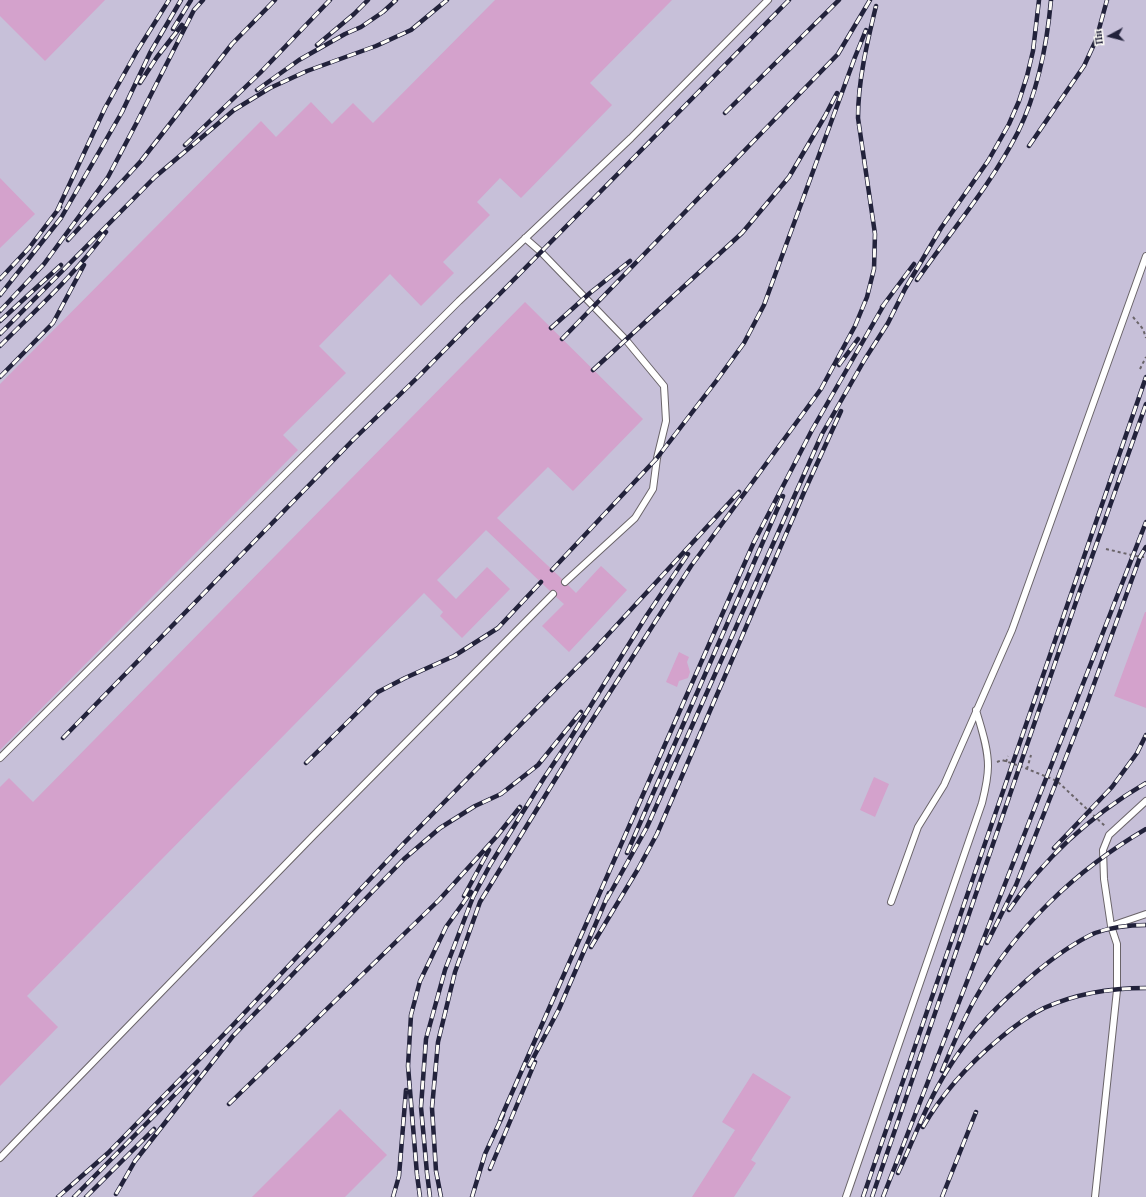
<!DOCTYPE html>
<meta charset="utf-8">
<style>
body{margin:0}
#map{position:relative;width:1146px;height:1197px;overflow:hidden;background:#f1debe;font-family:"Gentium Book Plus",serif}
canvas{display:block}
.north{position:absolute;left:1090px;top:16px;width:40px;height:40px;-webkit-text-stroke:3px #fdfcf7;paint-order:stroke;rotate:263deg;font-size:11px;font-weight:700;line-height:16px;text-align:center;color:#22223b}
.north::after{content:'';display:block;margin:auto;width:14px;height:18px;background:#22223b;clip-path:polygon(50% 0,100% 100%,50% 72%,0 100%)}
</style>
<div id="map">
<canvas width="1146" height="1197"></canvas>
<div class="north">Пн</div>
</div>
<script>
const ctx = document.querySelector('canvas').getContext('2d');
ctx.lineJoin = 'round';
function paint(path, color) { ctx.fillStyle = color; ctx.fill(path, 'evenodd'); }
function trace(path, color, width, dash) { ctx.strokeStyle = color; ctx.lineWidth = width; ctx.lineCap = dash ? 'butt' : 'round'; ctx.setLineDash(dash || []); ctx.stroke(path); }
const industrial = new Path2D(`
 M0 0H1146V1197H0Z`);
const building = new Path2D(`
 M0 0H105L45 61 0 16Z
 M495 0H672L590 83 612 105 521 198 500 178 477 202 490 215 443 262 454 273 421 306 390 274 319 346 346 373 283 435 298 450 0 750V384L261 121 276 137 311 102 332 124 353 103 373 123Z
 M0 178 35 214 0 248Z
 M525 302 643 419 573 491 548 467 497 518 562 579 561 583 563 586 568 585 576 593 601 566 627 590 569 652 542 626 564 604 556 597V591L554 590 550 591 486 530 437 580 456 599 487 567 510 589 462 638 440 616 443 612 424 593 27 996 58 1027 0 1086V787L9 778 33 802Z
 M1145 612H1146V708L1114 696Z
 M679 652 689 657 687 662 690 672 688 678 679 681 677 687 666 682Z
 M874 777 889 784 875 817 860 810Z
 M753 1073 791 1097 751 1160 756 1163 734 1197H692L735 1130 722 1122Z
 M340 1109 387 1155 345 1197H252Z`);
const path = new Path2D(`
 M1133 317 1143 329 1146 338
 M1140 369 1146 357
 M1106 549 1140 557H1146
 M997 762 1002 760 1020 766 1057 781 1106 827
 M1006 762 1008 756
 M1027 769 1031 755`);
const service = new Path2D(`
 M525 238 541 252 626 340 664 386 666 421 657 458 653 489 635 518 565 582
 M0 758 459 301 631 138 768 0
 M891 902 918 827 944 785 1012 630 1146 256
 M1111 926 1146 914
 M0 1158 314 835 553 594
 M846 1197 982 803C985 791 988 778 988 766 988 747 981 728 976 710
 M1095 1197 1117 990V944L1111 926 1104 879 1103 850 1109 835 1146 801`);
const rail = new Path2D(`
 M173 29 191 0
 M317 45 354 14 368 0
 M140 83 157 57 182 25
 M257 90 299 60 345 34 361 27 383 12 396 0
 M725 113 839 0
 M185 145 260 73 330 0
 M1029 146 1084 66 1096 40 1107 0
 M57 211 105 108 137 51 169 0
 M68 240 141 161 232 44 275 0
 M0 279 29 248 60 207
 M917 280C951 231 991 185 1018 132 1038 91 1047 45 1051 0
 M0 295 61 218 122 112 150 53 181 0
 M882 307 914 264
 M0 311 44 264 108 177 136 124 194 10 203 0
 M0 321 61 265
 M551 328 590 293 630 261
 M0 334 155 177 234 110 270 88 307 71 376 46 411 30 447 0
 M562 339 838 54 870 0
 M0 346C37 309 75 274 106 232
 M839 365 858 339
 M593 370 742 233 789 177 825 116 837 93
 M0 377 53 323 84 265
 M552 570 657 458 717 380 744 343 764 305 855 57 866 30
 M63 738 354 439 419 376 789 0
 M306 763 378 692 405 678 454 656 498 628 541 582
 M1054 848 1112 787 1137 753 1146 735
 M627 853 783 496
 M464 896 489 850
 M607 899 647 827 822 434 865 359 888 323 905 289 941 228 988 161 1009 124 1019 101 1027 76 1033 51 1039 0
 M1009 910C1045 857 1090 816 1146 783
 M987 943 1016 885 1086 706 1140 557 1146 547
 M591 947 638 869 657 834 805 490 841 411
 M529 1066 559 1009 609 893
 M942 1071C952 1047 962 1022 975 999 1015 928 1076 870 1146 829
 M229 1104 439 900 497 836 520 807
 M500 1120 754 542 812 430 885 303
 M923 1127C943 1092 969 1064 999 1039 1013 1027 1028 1016 1044 1008 1075 994 1112 988 1146 988
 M490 1169 535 1062
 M898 1173C914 1139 927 1102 948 1069 972 1030 1000 1003 1035 973 1053 958 1073 943 1095 933 1112 927 1129 925 1146 925
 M116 1194 135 1161 233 1036 404 859 440 828 475 806 501 794 538 765 581 712
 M58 1197 108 1153 232 1026 404 843 592 652 739 492
 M74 1197 197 1072
 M86 1197 154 1129
 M393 1197 399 1176 406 1090
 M420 1197 417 1175 408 1066 411 1015 420 981 446 927 471 892
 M430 1197 427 1173 421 1107 426 1039 445 970 473 897 490 865 544 778 570 739 647 615 688 554
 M441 1197 436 1171 432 1108 438 1042 455 972 480 902 580 739 691 566 821 389 855 326 867 297 874 269 875 234 858 118C858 81 867 43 876 6
 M472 1197 485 1154 503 1115
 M863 1197 1146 377
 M872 1197 1077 599 1146 404
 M883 1197 1146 522
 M942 1197 976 1112`);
paint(industrial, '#c7c0d9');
paint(building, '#d4a2cc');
trace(service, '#6a6469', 8);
trace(path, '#6a6469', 2, [3, 3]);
trace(service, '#fff', 6);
trace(rail, '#22223b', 4.5);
trace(rail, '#fdfcf7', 3, [9]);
</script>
